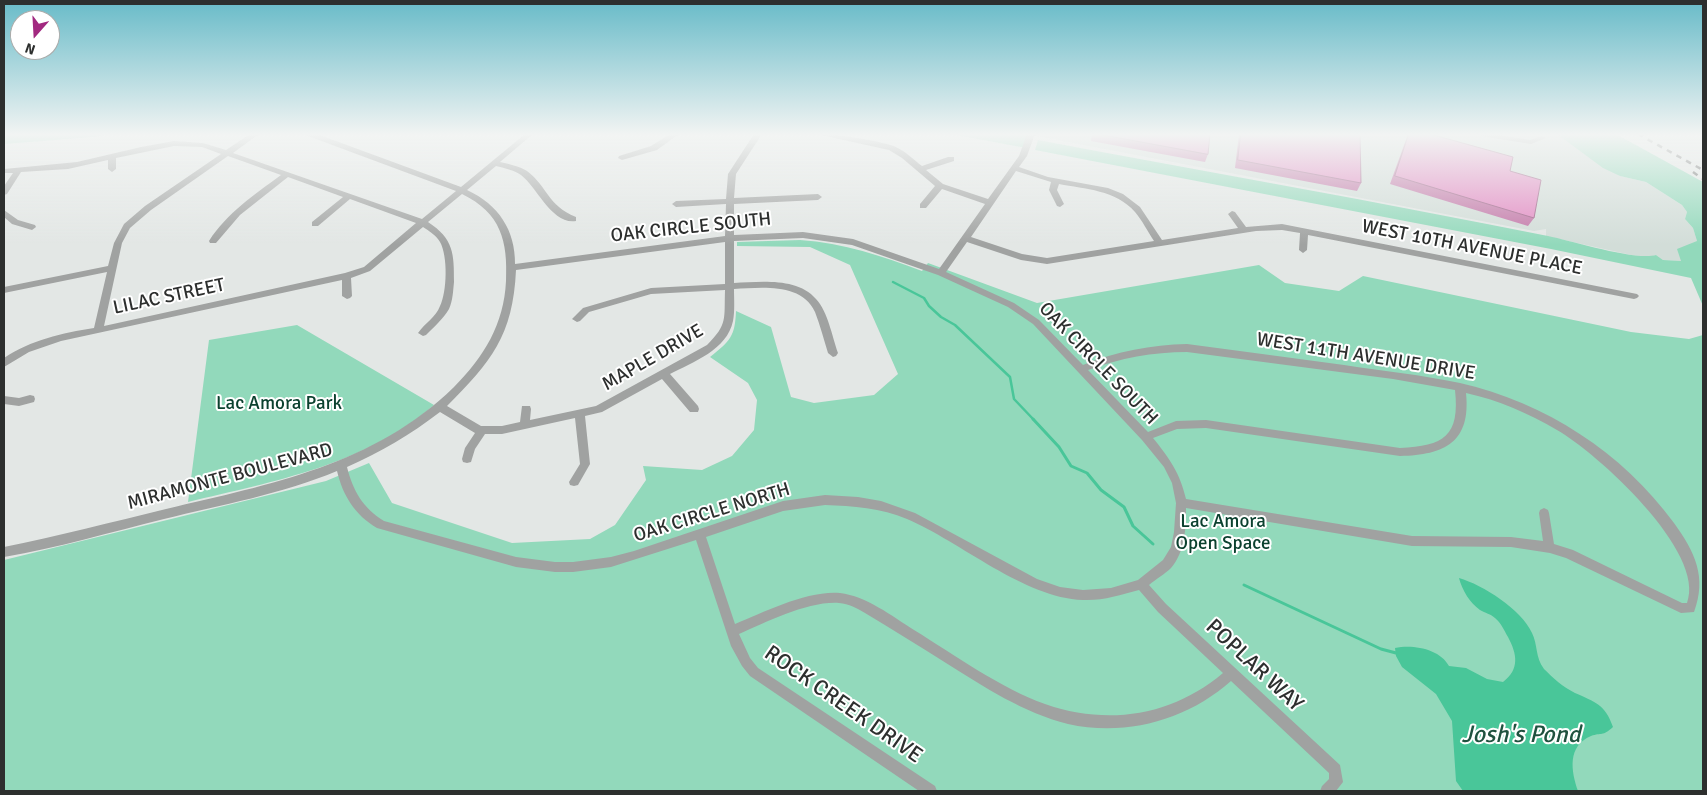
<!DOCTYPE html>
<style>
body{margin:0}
#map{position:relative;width:1707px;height:795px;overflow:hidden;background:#e3e7e5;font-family:Signika,sans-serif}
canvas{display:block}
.frame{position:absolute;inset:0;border:5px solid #2d2f2e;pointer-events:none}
.north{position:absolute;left:10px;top:10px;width:50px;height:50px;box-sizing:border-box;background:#fff;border:1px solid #abacab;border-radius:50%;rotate:199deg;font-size:14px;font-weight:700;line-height:20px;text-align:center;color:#2d2f2e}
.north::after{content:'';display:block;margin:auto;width:18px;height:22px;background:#a22980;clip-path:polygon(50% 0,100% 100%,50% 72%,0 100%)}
</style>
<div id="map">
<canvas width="1707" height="795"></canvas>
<div class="frame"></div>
<div class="north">N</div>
</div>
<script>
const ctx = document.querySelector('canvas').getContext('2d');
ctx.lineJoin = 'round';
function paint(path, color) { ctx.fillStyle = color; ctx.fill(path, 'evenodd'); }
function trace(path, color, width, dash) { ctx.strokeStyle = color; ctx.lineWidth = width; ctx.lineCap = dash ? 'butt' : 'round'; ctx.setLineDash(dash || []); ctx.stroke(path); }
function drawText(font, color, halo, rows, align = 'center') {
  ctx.font = font + ' Signika,sans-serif'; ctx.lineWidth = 4; ctx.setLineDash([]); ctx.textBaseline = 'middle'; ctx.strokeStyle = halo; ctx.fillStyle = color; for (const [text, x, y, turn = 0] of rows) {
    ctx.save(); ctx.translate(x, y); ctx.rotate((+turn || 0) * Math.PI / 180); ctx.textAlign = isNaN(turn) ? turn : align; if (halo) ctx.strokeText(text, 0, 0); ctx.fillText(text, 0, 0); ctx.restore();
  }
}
const built = new Path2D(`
 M1031 134H1557L1620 176 1646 182 1682 205 1687 212 1685 219 1693 228 1697 241 1681 261 1663 260 1656 255 1650 257 1631 255 1546 236V229L1534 231 1031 135Z`);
const green = new Path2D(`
 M4 134H110L94 137 4 144Z
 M951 134H1031L1026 148Z
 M1557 134H1616L1703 182V306L1691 278 1551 249 1035 150 1038 140C1208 172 1379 202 1548 236 1572 241 1636 261 1656 255L1663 260 1681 261 1677 249 1697 241 1693 228 1685 219 1687 212 1682 205 1646 182 1620 176 1603 168Z
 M800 240C844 243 882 256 922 271L928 263 1037 303 1259 265 1285 283 1339 291 1363 276 1631 332 1689 339 1703 335V791H4V560L326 481 369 463 392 503 512 543 590 539 615 525 646 480 643 466 702 470 732 456 754 430 757 400 748 383 710 357C730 341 735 337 736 311L771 327 791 397 814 403 874 395 898 374 850 265 810 247 737 246V242Z
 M297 325 434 405C365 465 275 481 188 502L209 340Z`);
const water = new Path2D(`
 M1459 578C1483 585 1521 609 1532 633 1538 645 1535 657 1544 669 1553 678 1563 687 1575 693 1595 702 1605 704 1613 727 1602 737 1602 732 1591 736 1567 746 1571 771 1578 791H1463L1456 781 1452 721 1436 694 1402 667 1396 656 1395 648C1413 644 1440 649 1449 666L1466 668 1487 679 1503 682C1520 669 1517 654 1508 637 1504 630 1501 623 1495 618 1491 614 1485 613 1480 610 1470 603 1462 590 1459 578Z`);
const streamFar1 = new Path2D(`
 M893 282 924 298 929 306 941 317 955 325 1010 377 1014 399 1034 420`);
const stream = new Path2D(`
 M1033 419 1059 447 1071 466 1087 473 1101 490 1124 507 1133 526 1153 544
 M1244 585 1381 649 1396 653`);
const minor = new Path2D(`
 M250 134H259L233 153 422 219 456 191 308 136 307 134H317L461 187 525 134H533L500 162C509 164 519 166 527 171 548 187 547 205 576 217V221C552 225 537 187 521 175 514 170 504 168 496 166L467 190C499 205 515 230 515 264L725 236 726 204 676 207 672 204 676 201 726 199 728 174 754 134H762L736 174 734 198 818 194 822 197 818 200 734 204V235L803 232 853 239 939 269 985 204 942 189 926 208H920V204L935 186 902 158 889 150 825 136 821 134C837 134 882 141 896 147 906 152 913 159 922 166L948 157H954V161L926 170 943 184 988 199 1019 156 1027 134H1035L1027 156 1019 167 1048 177 1108 188 1123 194 1140 207 1162 240 1238 228 1228 214 1232 211 1235 212 1246 227 1282 224 1637 294 1639 296 1637 298 1634 299 1308 235 1307 250 1303 253 1299 250 1300 233 1282 230 1256 231 1047 264 1021 260 967 242 946 272 1014 303 1039 320 1083 365C1117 351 1151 345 1187 344 1240 351 1292 358 1344 365 1383 371 1422 375 1460 383 1546 403 1622 452 1674 523 1695 552 1707 577 1694 612L1681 613 1566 558 1550 553 1511 547 1412 546 1186 508C1186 529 1185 552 1171 568 1165 574 1156 579 1149 585L1166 604 1340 765 1343 782 1336 791H1320L1322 786 1329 779V773L1231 681C1187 720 1126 737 1068 724 1024 713 984 687 946 663 919 646 892 629 865 613 857 608 849 604 839 603 808 601 767 622 739 634L750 658 758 668 935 786 937 791H919L750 676 742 666 731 646 696 540 611 567 573 572H555L516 567 377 528C355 515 343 496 337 471 282 494 221 505 164 519 111 532 58 548 4 557V547C59 536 112 522 166 509 271 484 374 465 454 387 484 357 504 324 506 281 508 241 501 213 462 194L428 222C454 239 454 254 454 282 453 291 453 300 449 309 443 319 434 327 426 335L423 336 418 333C425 323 436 317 440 306 447 292 448 256 440 242 436 235 429 231 423 227L370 271 351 278 352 296 350 298 347 299 342 296V280L61 341 29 352 4 367V358C31 340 62 333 94 328L107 272 4 293V287L108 266 114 243 124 224 145 206 221 154 202 147 174 146 116 158V169L112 172 108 169V160L68 169 21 172 7 194 4 195V186L13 173H4V169L77 162 141 147 174 141 203 143 226 150ZM228 156 281 175C254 195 227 213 209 241L210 243H216L240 215 288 177 343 197 312 222V226H318L350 199 416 223 364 267 345 273 104 326 122 243 130 228 151 210ZM1016 171 1051 182 1049 190 1057 206 1060 207 1064 204 1057 190 1059 184C1085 189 1116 190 1135 212 1142 220 1148 232 1154 241L1047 258 1022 254 971 237ZM803 238 852 245 938 275 1008 307 1033 324 1142 440 1164 467 1172 483 1176 503 1174 532 1171 547 1163 560 1138 580 1111 588 1083 590 1060 587 1037 579 915 513 881 501 858 497 825 495 783 501 634 551 611 557 573 562H555L516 557 384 521C363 508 353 491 347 467 381 452 410 435 440 412L475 433 465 448 462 459 463 462 467 463 471 462 475 449 485 434H502L575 418 580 464 569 482 570 485 574 486 578 485 590 464 585 416 602 412 662 379 690 412H698L699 409 698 406 670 374C693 362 727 350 733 321 735 311 734 299 734 289 760 288 801 282 815 312 820 325 824 340 828 353L833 357 836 356 838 353C832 336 828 312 816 299 797 277 759 282 734 283V241ZM725 242V284L651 288 583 308 572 319 577 322 580 321 589 312 651 294 725 290C724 319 728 324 707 345L596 406 530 420 531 409 530 406H522L520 422 502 426H481L447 406C491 362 513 336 516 270ZM1187 352 1393 379 1455 390C1460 436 1444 446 1400 448L1206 420 1176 421 1148 432 1088 370C1120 358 1153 352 1187 352ZM1466 393C1498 400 1528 413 1557 430 1596 452 1707 552 1687 603H1682L1573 550 1554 544 1549 513 1548 510 1544 508 1540 510 1539 513 1543 541 1511 537 1412 536 1186 499C1180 473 1170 459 1153 438L1177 429 1206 428 1400 456C1445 455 1471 442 1466 393ZM825 505C853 506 881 508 907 519 961 542 1024 598 1083 600 1102 601 1120 595 1139 590L1158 612 1223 673C1172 716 1108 726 1045 704 1002 689 953 654 914 630 892 616 866 596 840 593 808 590 764 612 735 624L706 537 783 511Z
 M670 134H679L657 150 622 160 618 158 619 156 651 146Z
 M1477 134H1493L1530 140 1542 136 1546 138 1531 144 1481 136Z
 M4 210 18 220 35 225 36 227 32 230 12 224 4 217Z
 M30 395 34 396 35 399 34 402 19 406 4 404V396L19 398Z`);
const rail = new Path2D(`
 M1638 134 1703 170
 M1693 172 1703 179`);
const wall = new Path2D(`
 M1092 134H1210L1208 154 1205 162 1091 141Z
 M1239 134H1360L1361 183 1357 191 1235 168Z
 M1408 134H1430L1510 171 1534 218 1528 226 1390 184Z`);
const building = new Path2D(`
 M1098 134H1210L1208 154Z
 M1241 134H1360L1361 183 1238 160Z
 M1409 134H1430L1513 157 1510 171 1541 180 1534 218 1395 176Z`);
const streetNames = [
 ["OAK CIRCLE SOUTH",691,228,-6],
 ["WEST 10TH AVENUE PLACE",1472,248,11],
 ["LILAC STREET",169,297,-12],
 ["WEST 11TH AVENUE DRIVE",1366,357,9],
 ["MAPLE DRIVE",653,358,-30],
 ["OAK CIRCLE SOUTH",1098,364,46],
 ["MIRAMONTE BOULEVARD",230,477,-15],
 ["OAK CIRCLE NORTH",712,513,-17]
];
const parkNames = [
 ["Lac Amora Park",279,404],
 ["Lac Amora",1223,522],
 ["Open Space",1223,544]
];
const nearStreetnames = [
 ["POPLAR WAY",1254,666,43],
 ["ROCK CREEK DRIVE",843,705,35]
];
const nearWaternames = [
 ["Josh's Pond",1521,736]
];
paint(built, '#d2ddd8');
paint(green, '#92d9bb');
paint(water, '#49c699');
trace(streamFar1, '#49c699', 2.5);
trace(stream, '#49c699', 3);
paint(minor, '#a0a2a1');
trace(rail, '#686a69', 2.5, [5.5, 5.5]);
paint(wall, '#c377a8');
paint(building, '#e38ac3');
trace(building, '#9f6188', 1);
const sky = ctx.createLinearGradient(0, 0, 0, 245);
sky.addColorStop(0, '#68bbc8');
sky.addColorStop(0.55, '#f2f4f3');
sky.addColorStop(1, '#f2f4f300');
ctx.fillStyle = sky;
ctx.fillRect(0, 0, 1707, 245);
drawText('19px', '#2d2f2e', '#fff', streetNames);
drawText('19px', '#0b412f', '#fff', parkNames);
drawText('22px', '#2d2f2e', '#fff', nearStreetnames);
drawText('italic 24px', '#1f523f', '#fff', nearWaternames);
</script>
